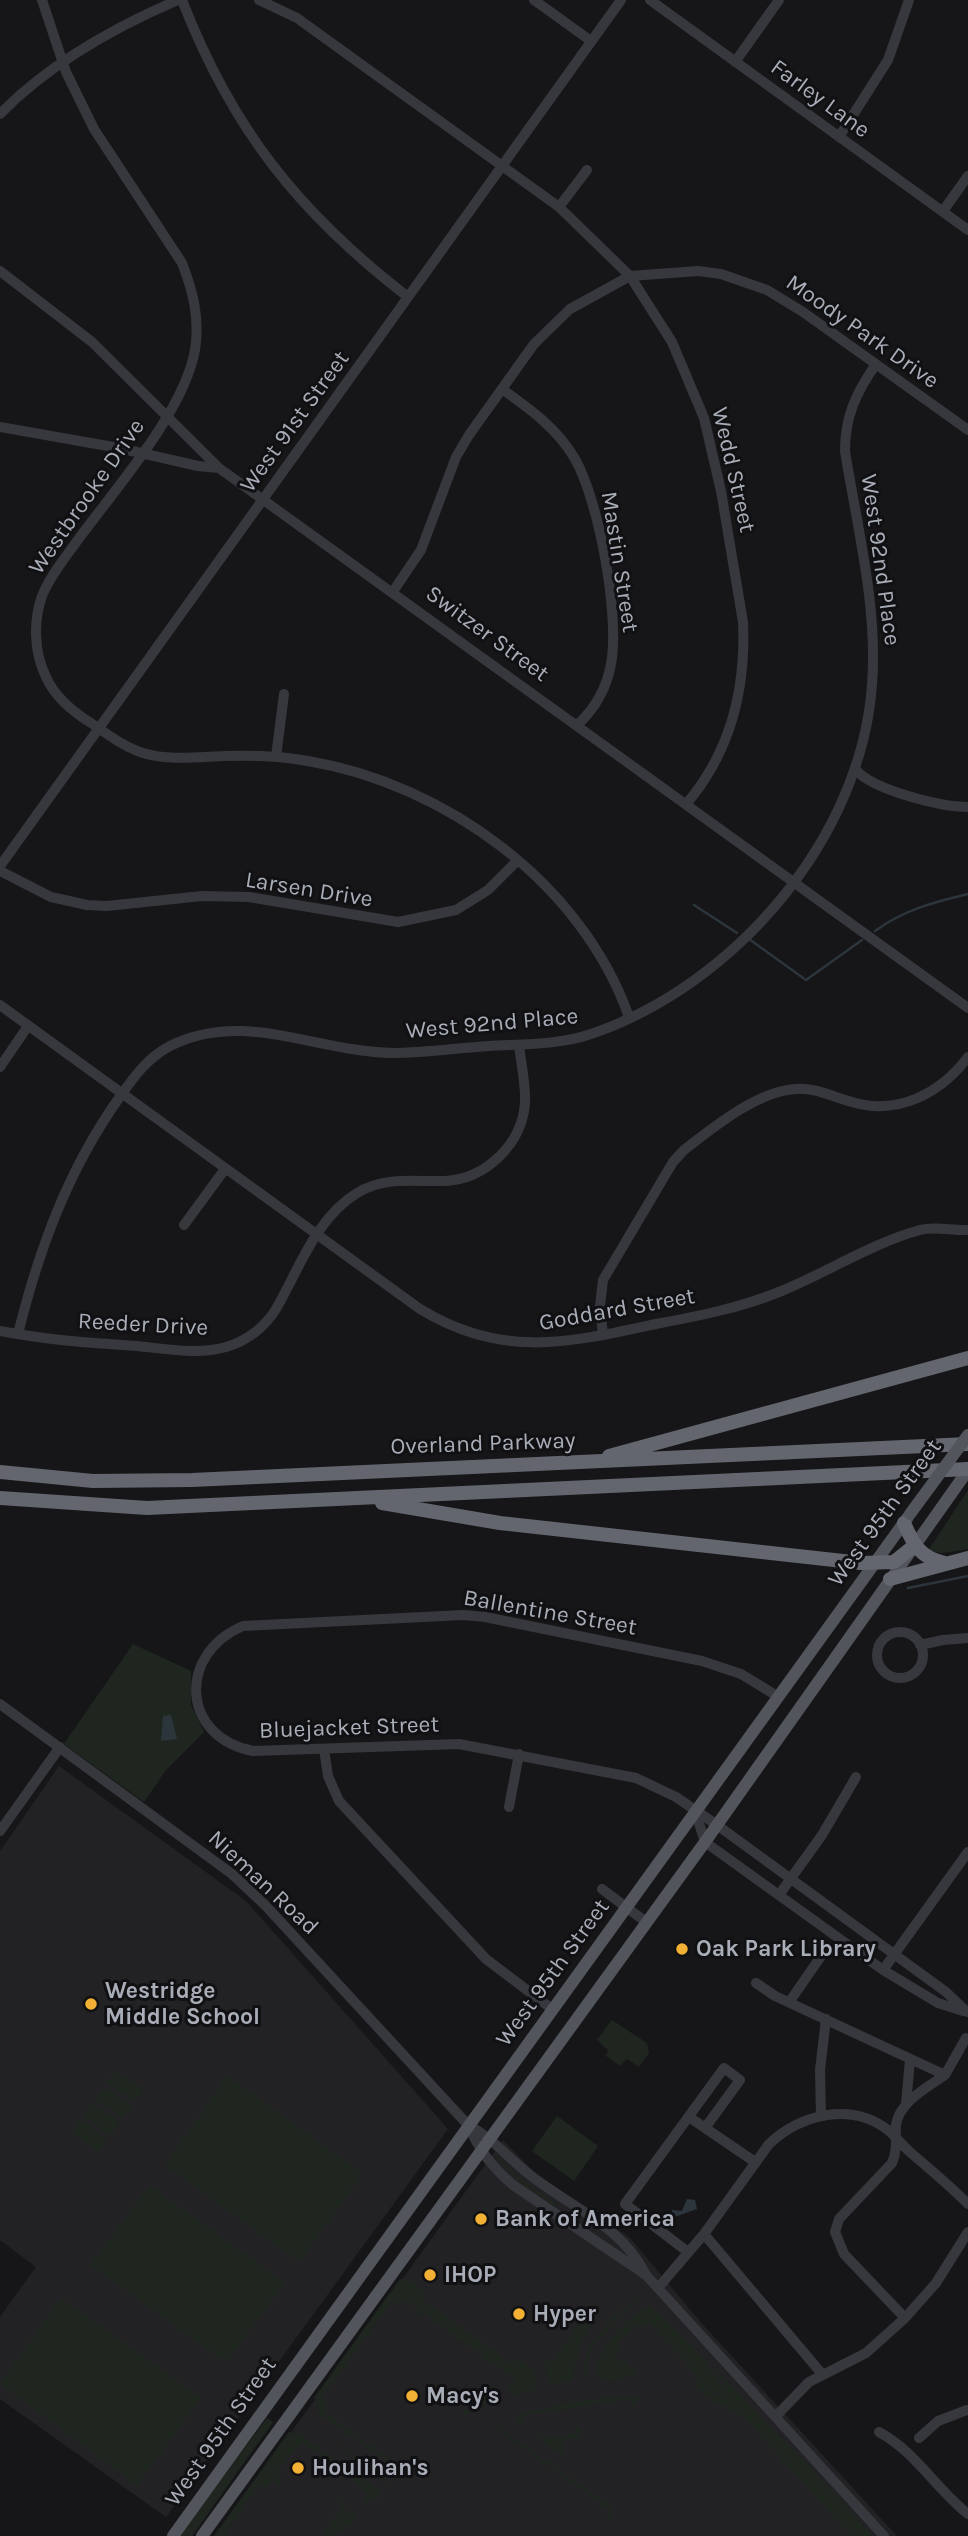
<!DOCTYPE html>
<style>
body{margin:0}
canvas{display:block;background:#161618}
</style>
<canvas width="968" height="2536"></canvas>
<script>
const ctx = document.querySelector('canvas').getContext('2d');
ctx.lineJoin = 'round';
function paint(path, color) { ctx.fillStyle = color; ctx.fill(path, 'evenodd'); }
function trace(path, color, width, dash) { ctx.strokeStyle = color; ctx.lineWidth = width; ctx.lineCap = dash ? 'butt' : 'round'; ctx.setLineDash(dash || []); ctx.stroke(path); }
function drawText(font, color, halo, rows, align = 'center') {
  ctx.font = font + ' Karla,sans-serif'; ctx.lineWidth = 6; ctx.setLineDash([]); ctx.textBaseline = 'middle'; ctx.strokeStyle = halo; ctx.fillStyle = color; for (const [text, x, y, turn = 0] of rows) {
    ctx.save(); ctx.translate(x, y); ctx.rotate((+turn || 0) * Math.PI / 180); ctx.textAlign = isNaN(turn) ? turn : align; if (halo) ctx.strokeText(text, 0, 0); ctx.fillText(text, 0, 0); ctx.restore();
  }
}
const built = new Path2D(`
 M59 1766 246 1901 448 2129 166 2517 0 2399V2317L36 2267 0 2240V1851Z
 M503 2140 536 2174 629 2237 704 2326 897 2536H216Z`);
const green = new Path2D(`
 M968 1490V1549L942 1553 928 1551Z
 M133 1644 191 1671V1705L204 1732 166 1770 144 1802 64 1744Z
 M612 2020 647 2043 649 2053 639 2067 627 2059 620 2066 606 2056 608 2050 597 2040Z
 M116 2070 143 2089 134 2102 107 2082Z
 M228 2076 363 2174 299 2262 165 2165Z
 M104 2087 132 2106 123 2119 95 2099Z
 M93 2103 120 2122 111 2135 83 2116Z
 M557 2116 598 2146 574 2181 532 2151Z
 M81 2120 107 2140 98 2152 72 2132Z
 M497 2157 524 2182 557 2204 555 2206 523 2185 495 2159Z
 M149 2185 285 2283 226 2363 91 2265Z
 M400 2279 410 2281 426 2292 423 2300 512 2364 518 2358 535 2371 537 2386 531 2392 513 2394 508 2390 515 2379 487 2359 481 2365 484 2356 459 2339 453 2344 456 2336 422 2312 416 2317 418 2310 406 2300 401 2306 392 2301 321 2399 328 2404 323 2411 393 2462 399 2458 409 2465 402 2472 318 2413 319 2402 314 2398Z
 M641 2295 593 2345 585 2380C579 2343 614 2315 641 2295Z
 M61 2298 201 2398 137 2485 0 2384Z
 M650 2305 704 2360 723 2387 717 2394 692 2385 699 2377 649 2323 644 2328 639 2324 616 2344 620 2349 615 2355 623 2364 628 2361 629 2368 636 2369 635 2376C622 2376 612 2386 599 2377 589 2353 631 2314 650 2305Z
 M655 2306 793 2450 794 2454 800 2457 873 2536H851L744 2417 699 2392V2389L719 2396 726 2387 706 2358Z
 M588 2312 593 2321 580 2344 572 2380 553 2385 548 2380 544 2359 552 2362Z
 M482 2381 498 2390 499 2399 464 2416 463 2408 470 2412 487 2389Z
 M620 2396 638 2398 633 2405 629 2399 522 2416V2425L516 2419 519 2414 571 2402Z
 M267 2418 273 2422 192 2536H179Z
 M308 2422 389 2481 387 2483Z
 M493 2424 615 2509 611 2520 606 2517 610 2510 545 2463 538 2468 541 2461 492 2425 485 2430Z
 M577 2425 582 2430 574 2440 567 2437 559 2448 564 2452 562 2455 535 2436 540 2431 542 2439 575 2433Z
 M289 2432 297 2433 374 2486 379 2494 377 2501 371 2498 365 2503 362 2499 367 2494 347 2474 343 2478 330 2461 302 2442 276 2473 283 2479 280 2486 272 2480 265 2489 259 2485 243 2506 248 2513 241 2510 224 2534 226 2536H214Z
 M345 2495 340 2502 350 2514 329 2526 341 2507 336 2500Z
 M358 2512 356 2520 334 2536 322 2533 327 2527Z`);
const water = new Path2D(`
 M171 1715 177 1739 161 1741 163 1716Z
 M687 2199 695 2200 697 2209 672 2218V2210L682 2211Z`);
const stream = new Path2D(`
 M694 905 737 933
 M875 931C903 910 935 902 968 894
 M749 939 806 980 862 940
 M908 1588 968 1576`);
const minor = new Path2D(`
 M42 0 66 72 94 129 182 263C193 291 200 319 195 350 184 412 115 489 77 541 65 558 50 576 42 596 33 622 34 652 46 677 55 697 73 712 91 723 107 734 124 747 143 753 169 761 198 757 225 756 253 755 281 756 308 761 445 784 582 883 629 1017
 M182 0C232 129 299 213 408 297
 M259 0 297 18 559 207 630 276 672 342 704 418 721 491 743 622C746 689 731 751 687 803
 M534 0 591 41
 M650 0 968 230
 M735 62 779 0
 M0 114C48 65 115 27 178 0
 M839 137 888 60 909 0
 M559 207 587 170
 M943 211 968 176
 M0 271 92 342 219 468 968 1008
 M502 389C530 409 558 429 575 459 599 501 620 616 611 664 607 687 595 709 578 724
 M0 427 119 448 198 466 219 468
 M394 590 421 550 456 457 469 435 534 344 570 309 630 276 698 271 721 274 767 290 803 312 968 430
 M276 757 284 694
 M856 770C873 790 941 807 968 807
 M0 866 621 0
 M0 871 51 897 87 905 107 906 202 896 249 897 398 922 456 910 488 890 517 861
 M0 1005 420 1309C502 1359 568 1343 656 1324 698 1316 740 1308 779 1292 826 1273 872 1243 920 1230 936 1226 952 1231 968 1230
 M0 1067 28 1026
 M184 1225 225 1169
 M0 1331C45 1340 91 1343 137 1346 166 1349 198 1355 226 1347 247 1341 265 1327 276 1309 299 1269 316 1218 357 1193 385 1176 414 1182 445 1181 486 1179 522 1144 525 1103 526 1084 521 1064 519 1045
 M18 1334C39 1249 68 1170 119 1098 133 1078 147 1058 170 1046 244 1009 316 1052 393 1053 425 1053 457 1048 489 1046 523 1044 559 1045 591 1034 735 985 861 838 872 685 878 607 857 527 845 451 845 416 856 393 876 364
 M603 1335 600 1306 603 1280 673 1162 684 1150C714 1127 756 1092 795 1089 815 1087 833 1097 852 1102 898 1116 941 1093 968 1057
 M877 1655a23 23 0 1 1 46 0a23 23 0 1 1-46 0Z
 M920 1645 943 1640 968 1638
 M777 1696 741 1674 702 1661 485 1617 463 1615 243 1626C177 1654 181 1737 253 1751L459 1744 636 1778 676 1797 717 1825 946 1992 967 2012
 M0 1704 232 1874 265 1905 468 2125C479 2150 492 2167 513 2185L646 2275
 M324 1749 328 1776 339 1801 486 1959 552 2009
 M509 1807 519 1754
 M695 1811 705 1842 883 1970 938 2003 963 2011
 M0 1831 60 1747
 M602 1889 646 1922
 M779 1895 822 1835 856 1777
 M883 1970 968 1852
 M756 1983 775 1996 945 2075C928 2087 899 2102 896 2125 895 2139 898 2149 892 2163L839 2219 835 2232 844 2254 905 2318
 M790 2001 826 1949
 M945 2075 966 2038
 M906 2104 910 2060
 M821 2116 820 2070 826 2019
 M689 2117 755 2162
 M468 2125C493 2138 508 2158 530 2175 572 2208 621 2225 646 2275L884 2536
 M704 2234 822 2374
 M688 2252 625 2204 724 2068 740 2080 705 2128
 M658 2288 704 2234 769 2144C800 2115 850 2101 888 2130 896 2137 903 2146 911 2153 930 2169 950 2186 968 2204
 M777 2415 809 2382 866 2353 905 2318 936 2283 968 2232
 M879 2432C916 2452 936 2489 968 2514
 M919 2438 938 2421 967 2410`);
const major = new Path2D(`
 M173 2536 908 1517
 M202 2536 705 1842 968 1470`);
const highway = new Path2D(`
 M609 1456 968 1358
 M0 1472 93 1481 192 1480 968 1444
 M0 1498 147 1508 968 1469
 M382 1503 500 1523 861 1563 894 1562 914 1546
 M904 1523C913 1544 920 1558 945 1563
 M890 1579 968 1558`);
const majorBridge = new Path2D(`
 M910 1514 968 1435`);
const markers = [
 [682,1949,7,"#f2b134"],
 [91,2004,7,"#f2b134"],
 [481,2219,7,"#f2b134"],
 [430,2275,7,"#f2b134"],
 [519,2314,7,"#f2b134"],
 [412,2396,7,"#f2b134"],
 [298,2468,7,"#f2b134"]
];
const streetNames = [
 ["Farley Lane",820,99,36],
 ["Moody Park Drive",862,332,35],
 ["West 91st Street",295,422,-54],
 ["Wedd Street",733,470,77],
 ["Westbrooke Drive",87,497,-55],
 ["West 92nd Place",880,560,82],
 ["Mastin Street",619,562,81],
 ["Switzer Street",487,634,36],
 ["Larsen Drive",309,890,9],
 ["West 92nd Place",492,1024,-5],
 ["Goddard Street",617,1310,-10],
 ["Reeder Drive",143,1325,3],
 ["Overland Parkway",483,1444,-2],
 ["West 95th Street",885,1513,-54],
 ["Ballentine Street",550,1613,10],
 ["Bluejacket Street",349,1728,-2],
 ["Nieman Road",263,1883,43],
 ["West 95th Street",553,1973,-54],
 ["West 95th Street",221,2432,-55]
];
const poiNames = [
 ["Oak Park Library",696,1949],
 ["Westridge",105,1991],
 ["Middle School",105,2017],
 ["Bank of America",495,2219],
 ["IHOP",444,2275],
 ["Hyper",533,2314],
 ["Macy's",426,2396],
 ["Houlihan's",312,2468]
];
paint(built, '#222225');
paint(green, '#1e261f');
paint(water, '#2c353c');
trace(stream, '#2c353c', 2.5);
trace(minor, '#37383d', 10);
trace(major, '#53555c', 12);
trace(highway, '#63666e', 14);
trace(majorBridge, '#53555c', 12);
for (const [x, y, r, color] of markers) { const dot = new Path2D(); dot.arc(x, y, r, 0, 2 * Math.PI); ctx.fillStyle = color; ctx.fill(dot); trace(dot, '#111113', 2.5); }
drawText('23px', '#a8adb8', '#111113', streetNames);
drawText('bold 23px', '#a8adb8', '#111113', poiNames, 'left');
</script>
